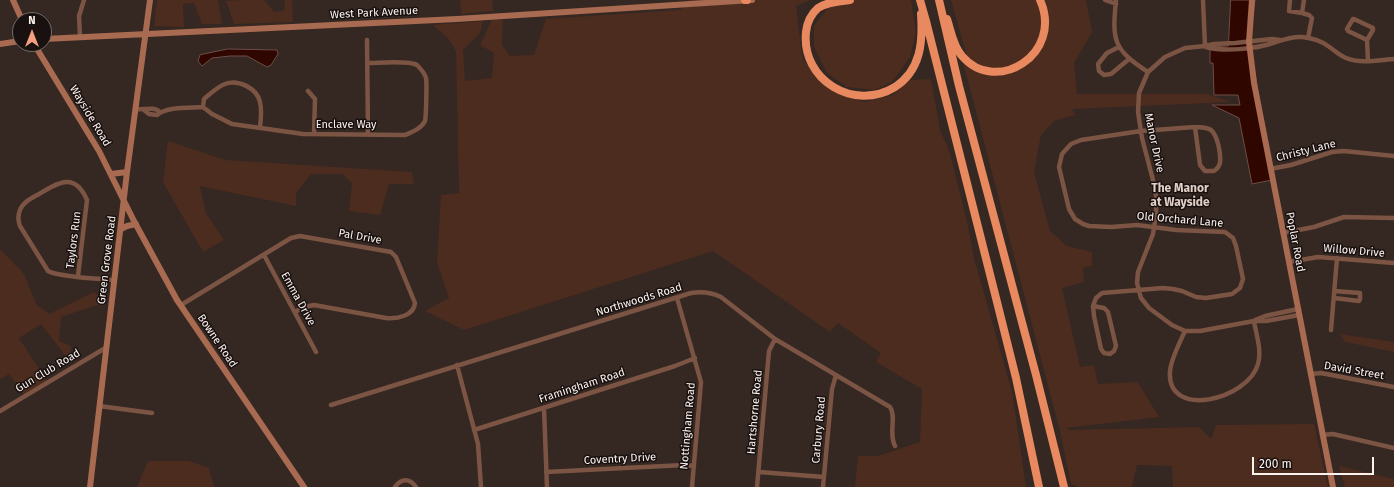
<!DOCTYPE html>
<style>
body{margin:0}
#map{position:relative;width:1394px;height:487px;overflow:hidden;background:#352721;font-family:"Fira Sans",sans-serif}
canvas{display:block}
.north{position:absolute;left:12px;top:12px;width:40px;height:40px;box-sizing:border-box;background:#18110f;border:1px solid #736b68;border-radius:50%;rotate:0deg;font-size:11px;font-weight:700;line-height:16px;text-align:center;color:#fcf2ee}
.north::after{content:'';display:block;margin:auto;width:14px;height:18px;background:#f2a07f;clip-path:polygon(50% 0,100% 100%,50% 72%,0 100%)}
.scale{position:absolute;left:1252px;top:457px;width:122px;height:18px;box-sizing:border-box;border:2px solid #fcf2ee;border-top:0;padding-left:5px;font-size:12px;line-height:14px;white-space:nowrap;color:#fcf2ee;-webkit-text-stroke:3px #18110f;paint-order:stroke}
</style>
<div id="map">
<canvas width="1394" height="487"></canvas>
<div class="north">N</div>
<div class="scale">200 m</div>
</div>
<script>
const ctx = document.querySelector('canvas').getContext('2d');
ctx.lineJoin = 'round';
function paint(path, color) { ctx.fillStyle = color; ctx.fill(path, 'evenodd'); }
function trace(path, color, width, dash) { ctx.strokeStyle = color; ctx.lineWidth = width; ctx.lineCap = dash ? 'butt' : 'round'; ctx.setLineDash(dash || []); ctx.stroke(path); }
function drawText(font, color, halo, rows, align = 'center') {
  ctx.font = font + ' "Fira Sans",sans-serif'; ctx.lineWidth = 3; ctx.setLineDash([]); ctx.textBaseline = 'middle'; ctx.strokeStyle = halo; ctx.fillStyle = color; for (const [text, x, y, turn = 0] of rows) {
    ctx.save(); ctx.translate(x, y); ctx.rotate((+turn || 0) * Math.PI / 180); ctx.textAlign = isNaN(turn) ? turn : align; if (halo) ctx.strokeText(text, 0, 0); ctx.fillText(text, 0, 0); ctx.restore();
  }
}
const green = new Path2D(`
 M157 0H218L222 24H202L194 3 183 4 184 27 154 26Z
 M242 0H264L274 12 284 11 285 0H292L293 22 234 24 226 1Z
 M460 0H492L493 11 461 14Z
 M688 0H810L796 6 802 55 804 61 819 80 838 94 865 102 893 95 909 80 931 79 940 130 950 153 967 221 974 258 1012 392 1026 487H855L858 456H878L920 442 922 389 876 362 881 353 838 323 830 332 713 251 464 330 425 311 449 298 437 263 441 195 459 193 456 51 448 38 433 25 483 21 480 33 463 50 465 81 492 78 494 53 480 45 492 19 503 20 502 45 510 56 534 55 546 19 679 10 690 4Z
 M839 0H911L916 33 910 57 892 82 874 90 847 87 827 73 814 47V26L827 9Z
 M951 0H1086L1092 32 1074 63 1077 94H1207L1231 102 1072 109 1075 115 1054 121 1041 135 1034 172 1050 231 1067 246 1092 252V266L1083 267 1084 282 1062 288 1080 367 1094 365 1098 384 1138 382 1159 417 1066 428 1071 430 1199 427 1211 439 1216 425 1314 424 1328 487H1173L1172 466 1137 465 1132 487H1078L1071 484 1060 431 964 66 966 53Z
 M168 141 225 160 412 172 414 184H389L380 215 349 211 352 183 342 174H311L296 193V206L200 186 206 213 224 240 203 252 163 182Z
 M0 249 24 274 36 304 49 314 94 292 106 302 61 317 59 341 71 346 70 362 41 324 19 338 47 381 24 395 9 374 0 379Z
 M1340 334 1394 342V352L1345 342Z
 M148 461H189L209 468 214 487H137Z
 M1339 466 1394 479V487H1345Z`);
const water = new Path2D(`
 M1231 0H1255L1250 41 1272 180 1252 184 1239 118 1212 105H1240L1238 95H1214L1213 63H1210V47L1228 46Z
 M228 49 277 50 278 54 271 65 267 67 247 56H230L212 58 202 66 198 61 200 55Z`);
const street = new Path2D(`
 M1105 0 1116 4
 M1116 0C1112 41 1113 49 1148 72
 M1203 0 1205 46
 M1290 0 1289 11 1302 13 1304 0
 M1302 13 1309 15 1312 18 1308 38
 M1353 19H1354L1373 28V30L1367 40 1348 31 1347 29Z
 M80 37 79 16 84 0
 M367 40 368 134
 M1280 40 1272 39 1235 43 1214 44 1205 46 1185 48 1165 57 1148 72 1139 93 1138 112 1142 138 1154 184 1156 196V214L1153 234 1138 272 1137 283 1141 298 1149 308 1172 325 1185 331H1200L1254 321H1266L1299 315
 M1367 40 1368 61
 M1119 47 1107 53 1098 64 1099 71 1104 75 1111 74 1129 59
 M1206 47C1224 52 1255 49 1273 43 1282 40 1292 36 1302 37 1311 38 1320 40 1328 46 1334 50 1339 55 1346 58 1360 64 1379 60 1394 59
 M308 91 315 99 314 134
 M203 107 204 99C210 94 217 87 225 84 238 79 257 88 260 102 262 110 261 119 260 127
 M136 109C145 110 154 106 160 112
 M144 110 149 114 157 115C167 106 191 108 203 107L212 114 232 124 303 134 405 135C412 132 421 129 425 121 426 118 427 82 426 78 425 74 420 68 417 65 409 60 378 63 368 63
 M1195 127C1201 127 1206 127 1211 130 1218 136 1221 155 1220 163 1219 167 1217 169 1214 171H1205L1200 165Z
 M1270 169 1291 165 1332 152 1344 151 1394 156
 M1283 233 1314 227 1344 217 1394 218
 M264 255 316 352
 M1289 262 1318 257 1394 263
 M78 276 87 200C75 172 59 182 39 194 32 198 23 202 20 210 18 215 18 221 20 226L48 271C59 277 100 279 115 280
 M677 298 701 382 692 487
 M1334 298 1359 301 1360 299V293L1334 291
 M181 305 291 238 300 236 391 252 396 257 415 303C414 316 397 319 386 318L314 305 304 307 295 312
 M1093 306 1096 298 1102 293 1163 288 1173 289 1182 291 1196 297 1206 298 1232 294 1240 288 1243 279 1236 246 1233 238 1225 232 1176 230 1137 225 1111 227 1089 226 1083 224 1075 219 1069 209 1059 167 1062 154 1071 144 1081 140 1141 131 1195 127
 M1093 306 1104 308 1108 312 1116 346 1114 351 1110 354 1104 353 1101 349 1094 316Z
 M1255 320 1265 316 1298 309
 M1331 330 1337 258
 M1185 331C1180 342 1171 359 1170 371 1166 420 1248 400 1258 364 1262 350 1256 334 1254 321
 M457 365 478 444 481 487
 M1311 374 1321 373 1394 387
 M331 405 691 293C702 291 711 292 721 297L775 339 890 407C897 417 888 433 895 446
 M99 406 152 413
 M544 408 547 487
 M0 411 107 347
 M474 430 675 366 695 358
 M1322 435 1333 434 1394 448
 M546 472 684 465 694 466
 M759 472 824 477
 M395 487C401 478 410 478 416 487
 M757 487 769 351 775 339
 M823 487 832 389 836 375`);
const secondary = new Path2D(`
 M13 0 22 20
 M1252 0 1249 42 1254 83 1333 487
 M44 39 457 19 752 0
 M0 44 20 41
 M34 44 99 151 134 221 177 300 304 487
 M111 174 127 172
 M121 229 127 226 136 224
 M90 487 127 172 150 0`);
const highway = new Path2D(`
 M745 0H747
 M850 0C840 1 827 2 818 8 811 14 807 23 806 32 801 80 854 112 895 87 921 70 923 42 921 14
 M920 0 926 21 997 302 1016 378 1039 487
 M939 0 959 86 1036 375 1064 487
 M947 19C951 31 953 46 962 56 996 96 1064 54 1040 0`);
const streetNames = [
 ["West Park Avenue",374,13,-3],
 ["Wayside Road",90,116,59],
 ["Enclave Way",346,125],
 ["Manor Drive",1154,143,78],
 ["Christy Lane",1306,151,-14],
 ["Old Orchard Lane",1180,220,5],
 ["Pal Drive",360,237,10],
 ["Taylors Run",74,240,-83],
 ["Poplar Road",1295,242,79],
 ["Willow Drive",1354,251,5],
 ["Green Grove Road",107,260,-83],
 ["Emma Drive",298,299,61],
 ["Northwoods Road",639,300,-17],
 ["Bowne Road",217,341,56],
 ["Gun Club Road",48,371,-31],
 ["David Street",1354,371,10],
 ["Framingham Road",582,386,-18],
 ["Hartshorne Road",755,412,-85],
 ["Nottingham Road",688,426,-85],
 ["Carbury Road",819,430,-85],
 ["Coventry Drive",620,459,-3]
];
const neighbourhoodNames = [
 ["The Manor",1180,189],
 ["at Wayside",1180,203]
];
paint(green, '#4c2c1f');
paint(water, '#2f0700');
trace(water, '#6c4e47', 1);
trace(street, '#7b5444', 4.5);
trace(secondary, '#a86a50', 6);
trace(highway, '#e98960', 8);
drawText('11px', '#fcf2ee', '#18110f', streetNames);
drawText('bold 12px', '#e2cfc7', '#18110f', neighbourhoodNames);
</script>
